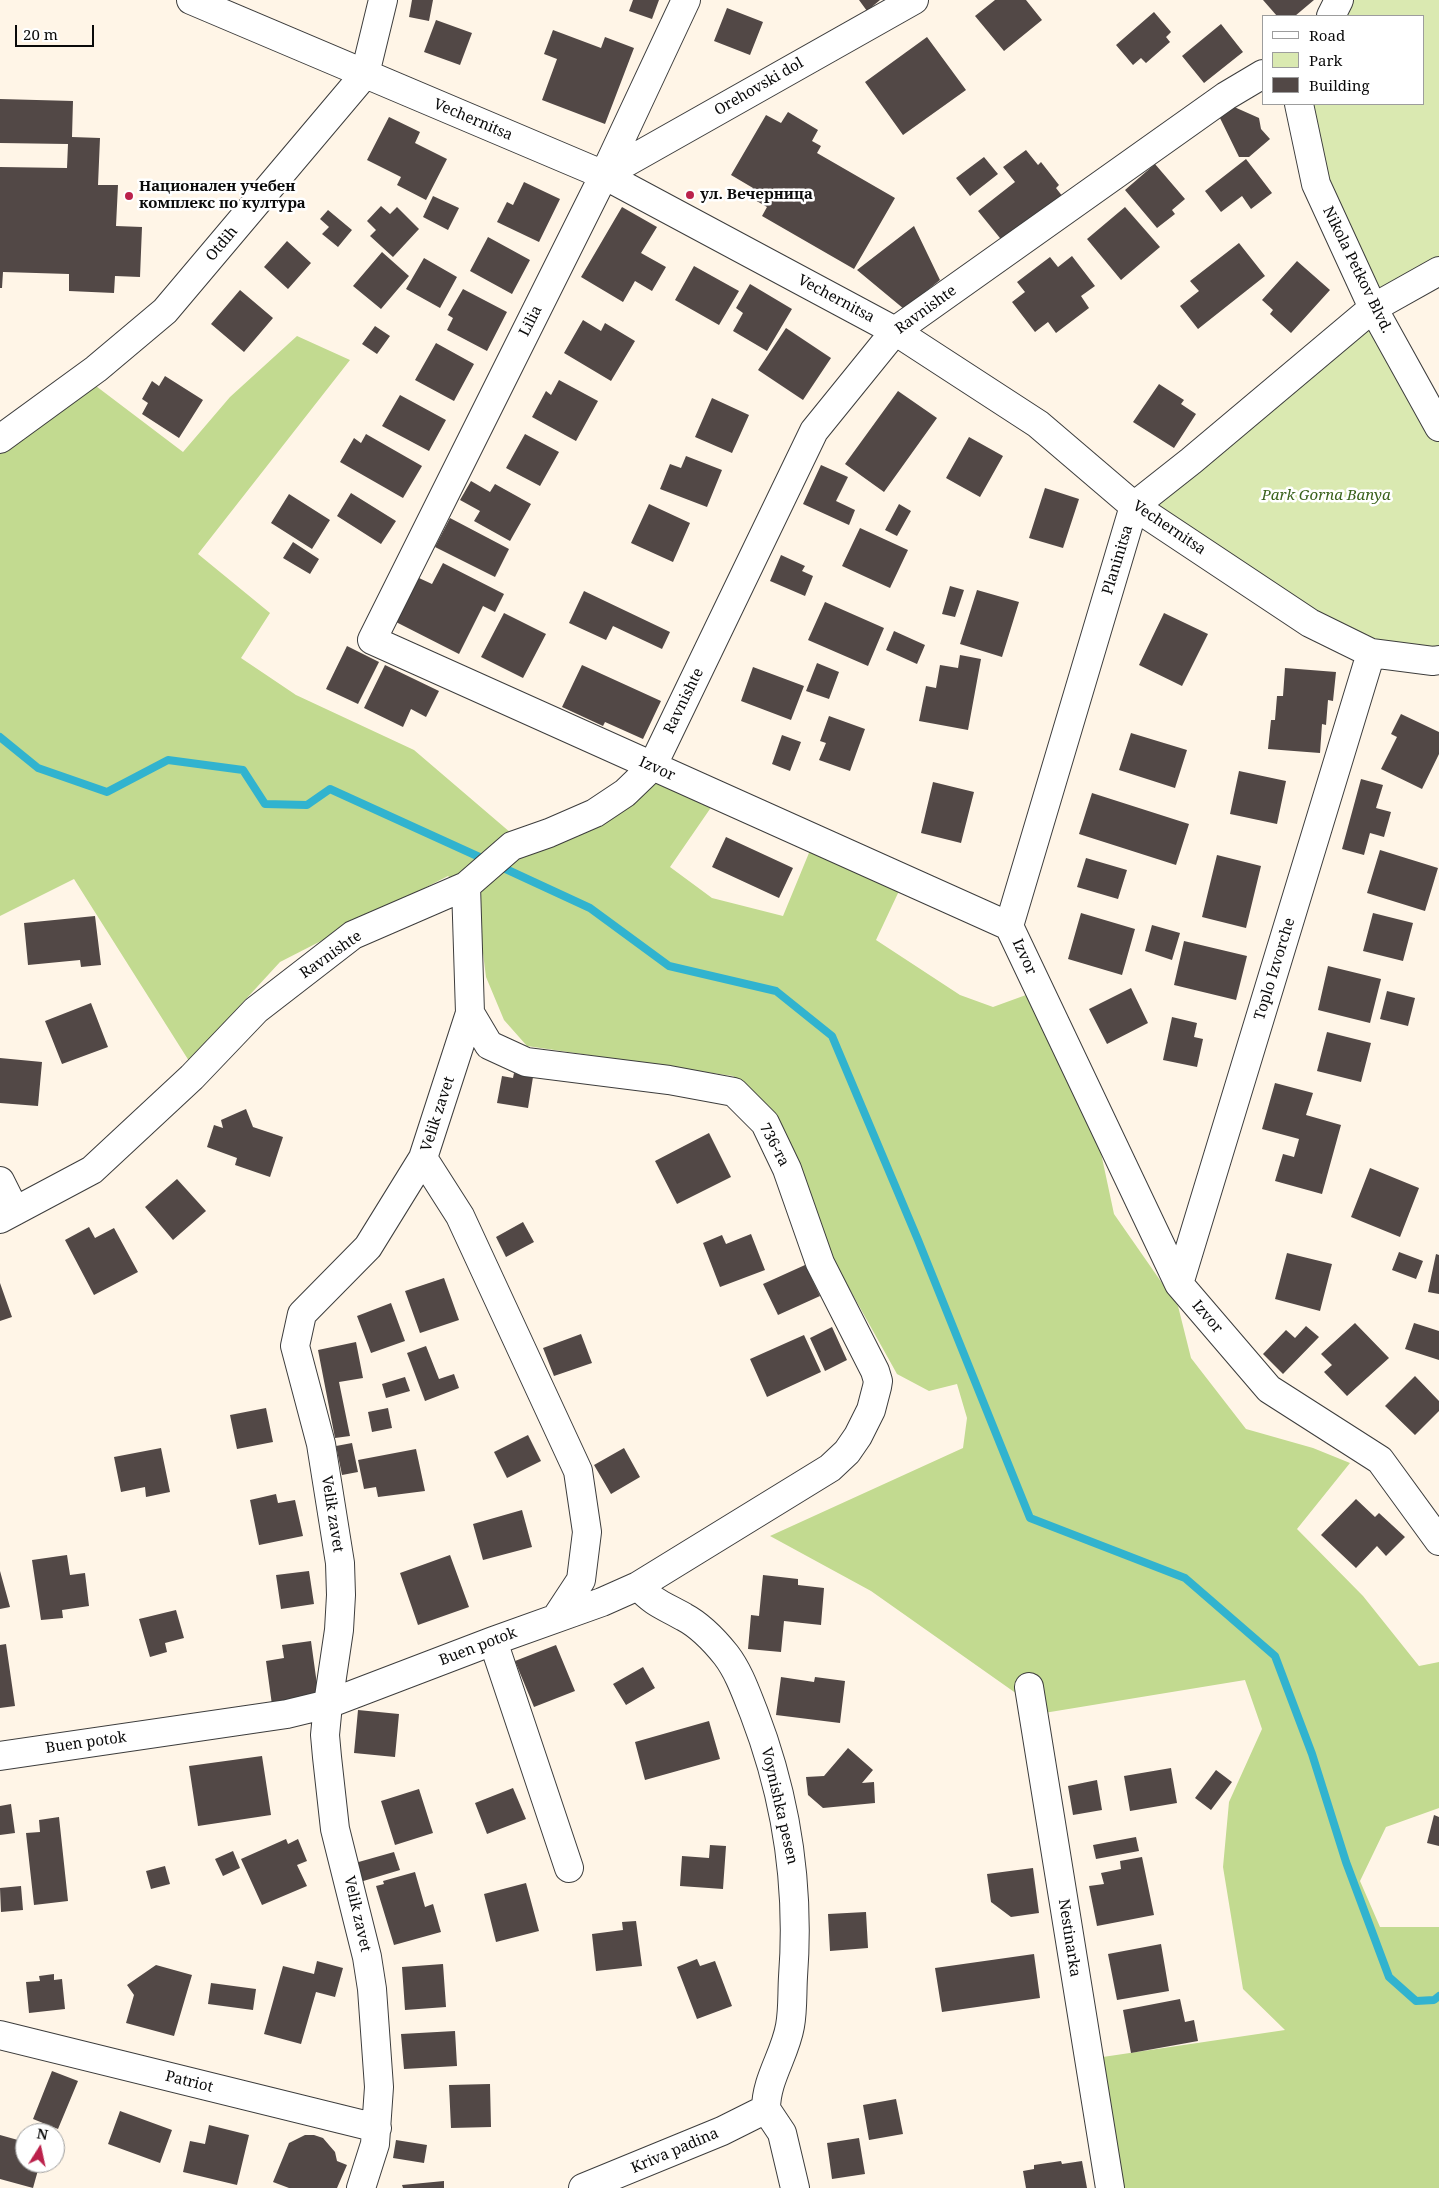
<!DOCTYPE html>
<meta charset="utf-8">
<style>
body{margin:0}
#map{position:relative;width:1439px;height:2188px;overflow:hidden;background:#fff5e7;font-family:"Noto Serif",serif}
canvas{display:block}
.legend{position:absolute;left:1262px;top:15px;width:162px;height:90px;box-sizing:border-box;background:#fff;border:1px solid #9d9d9d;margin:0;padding:6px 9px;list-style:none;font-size:15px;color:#0a0a0a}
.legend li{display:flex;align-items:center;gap:10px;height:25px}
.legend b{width:25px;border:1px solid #9d9d9d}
.north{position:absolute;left:15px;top:2123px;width:50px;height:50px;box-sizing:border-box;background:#fff;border:1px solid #9d9d9d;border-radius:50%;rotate:10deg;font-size:14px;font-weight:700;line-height:20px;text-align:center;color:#0a0a0a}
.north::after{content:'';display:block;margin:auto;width:18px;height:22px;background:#bb214b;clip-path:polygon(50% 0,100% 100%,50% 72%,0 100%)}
.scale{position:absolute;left:15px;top:25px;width:79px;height:22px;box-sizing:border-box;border:2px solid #0a0a0a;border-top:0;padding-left:6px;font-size:15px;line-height:18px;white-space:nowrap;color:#0a0a0a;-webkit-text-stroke:4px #fff;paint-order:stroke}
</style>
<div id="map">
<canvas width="1439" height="2188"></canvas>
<ul class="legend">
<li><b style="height:6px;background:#fff"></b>Road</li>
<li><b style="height:14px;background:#dae9b1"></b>Park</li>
<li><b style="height:14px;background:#524846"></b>Building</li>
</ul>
<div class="north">N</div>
<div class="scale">20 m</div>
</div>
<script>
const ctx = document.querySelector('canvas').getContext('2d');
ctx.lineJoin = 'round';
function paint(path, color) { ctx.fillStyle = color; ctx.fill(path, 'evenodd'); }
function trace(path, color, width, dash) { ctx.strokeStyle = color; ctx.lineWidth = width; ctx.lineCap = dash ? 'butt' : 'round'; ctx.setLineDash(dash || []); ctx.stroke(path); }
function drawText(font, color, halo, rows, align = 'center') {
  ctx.font = font + ' "Noto Serif",serif'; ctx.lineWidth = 5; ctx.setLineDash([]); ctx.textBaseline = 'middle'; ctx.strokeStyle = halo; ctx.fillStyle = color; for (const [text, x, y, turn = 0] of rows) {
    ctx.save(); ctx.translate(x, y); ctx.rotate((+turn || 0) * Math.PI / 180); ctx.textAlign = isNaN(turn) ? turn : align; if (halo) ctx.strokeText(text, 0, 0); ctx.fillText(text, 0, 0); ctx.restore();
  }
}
const green = new Path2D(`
 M1339 0H1439V271L1374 309 1439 427V660L1371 653 1134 506 1373 308 1316 184 1305 104H1423V16H1331Z`);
const forest = new Path2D(`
 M297 336 350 360 198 554 270 613 241 658 296 695 414 750 511 833H585L657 782 712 806 670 867 712 898 783 916 811 848 899 891 876 940 960 995 993 1007 1026 995 1101 1153 1114 1214 1178 1306 1191 1358 1246 1429 1313 1448 1350 1463 1297 1529 1363 1596 1419 1666 1439 1662V1808L1386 1827 1360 1881 1380 1927H1439V2188H1120L1096 2058 1285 2030 1243 1989 1223 1867 1229 1802 1262 1729 1245 1680 1044 1713 871 1591 770 1536 963 1448 967 1418 957 1384 929 1391 897 1374 834 1261 801 1170 763 1101 733 1076 527 1046 504 1020 486 977 477 905 448 876 280 962 189 1061 74 879 0 916V449L88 380 183 452 230 397Z`);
const stream = new Path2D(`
 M0 737 38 768 107 792 168 760 243 770 265 804 307 805 330 789 486 860
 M497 865 590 908 669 966 776 991 832 1036 918 1240 1030 1518 1185 1578 1275 1656 1312 1754 1346 1862 1389 1977 1416 2001 1434 2000 1439 1996`);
const building = new Path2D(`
 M412 0H433L429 21 409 17Z
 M633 0H659L652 19 629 11Z
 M859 0H880L867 11Z
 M995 0H1026L1042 20 1004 51 975 16Z
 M1263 0H1314L1295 16H1277Z
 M727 8 763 22 750 55 714 41Z
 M1154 12 1171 32 1166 37 1170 42 1146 63 1141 58 1133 65 1116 45Z
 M436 20 472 33 460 65 424 52Z
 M1221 24 1243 52 1204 83 1182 56Z
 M553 30 601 48 605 37 634 48 605 124 542 100 557 59 544 54Z
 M927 37 966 90 903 135 865 82Z
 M0 99 73 101 72 137 100 138 98 185H118L116 226 142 227 140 277 115 276 114 293 69 291V274L3 272 2 288H0V167L67 168 68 144 0 143Z
 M1232 106 1259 118 1261 129 1270 139 1249 157H1239L1219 116Z
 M788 112 818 130 812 141 821 146 817 153 895 198 854 269 762 216 767 207 748 196 753 188 731 175 766 115 781 123Z
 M389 117 420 132 415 143 447 159 426 200 397 185 401 177 367 160Z
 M1026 150 1038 165 1041 162 1059 185 1056 188 1063 197 1004 243 978 211 1015 182 1003 167Z
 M984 157 998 174 970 196 956 178Z
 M1246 159 1272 193 1251 209 1242 196 1221 212 1205 191Z
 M1155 164 1185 199 1172 210 1175 214 1157 228 1125 190Z
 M524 182 560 199 539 242 497 222 507 202 513 205Z
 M433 196 459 208 448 230 423 217Z
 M381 206 390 214 397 207 419 229 393 257 370 236 376 230 367 221Z
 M622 207 657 227 641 253 666 267 652 291 635 281 623 302 581 277Z
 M1125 207 1160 247 1121 280 1087 239Z
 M328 210 352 230 338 247 322 234 329 227 320 219Z
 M914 226 940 280 904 309 857 270Z
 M488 237 530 260 512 294 470 271Z
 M287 241 311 263 288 289 264 267Z
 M1239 243 1265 276 1198 329 1180 306 1199 291 1190 281Z
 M382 252 409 276 381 309 353 286Z
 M1072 256 1095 286 1081 296 1089 308 1056 333 1048 322 1035 332 1012 302 1025 292 1017 282 1050 257 1058 267Z
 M424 258 457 277 440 308 406 289Z
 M1297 261 1330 290 1291 333 1270 314 1273 310 1262 300Z
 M694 266 739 291 719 325 675 300Z
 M750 284 792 309 767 351 733 331 743 313 736 308Z
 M463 289 507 312 487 351 447 330 453 318 448 315Z
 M240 290 273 318 244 352 211 324Z
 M583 320 601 331 605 323 635 341 611 381 564 353Z
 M375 326 390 336 377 354 362 344Z
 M786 328 831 358 803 400 758 370Z
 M436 343 474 364 454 401 415 380Z
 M165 376 203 400 179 438 142 414 148 403 142 399 152 381 159 386Z
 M559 380 598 401 576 441 532 417 546 391 551 395Z
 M1159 384 1184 400 1181 404 1196 414 1174 448 1133 422Z
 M898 391 937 418 884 492 845 464Z
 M400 395 446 420 429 451 382 426Z
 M712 398 749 415 732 453 695 437Z
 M366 434 422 466 403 498 340 462 354 438 361 443Z
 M525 434 559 452 540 486 506 468Z
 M969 437 1003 456 980 497 946 478Z
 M686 456 722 470 707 507 660 489 670 464 681 468Z
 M821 465 848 477 836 501 855 510 849 525 803 504Z
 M471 481 490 492 495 484 531 504 510 541 474 521 480 511 460 500Z
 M1045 488 1079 499 1063 548 1029 538Z
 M351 493 396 521 381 544 337 516Z
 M289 494 330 520 312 549 271 523Z
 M649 504 690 523 673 562 631 543Z
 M899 504 911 511 897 536 885 530Z
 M450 518 509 549 495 577 435 547Z
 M860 528 908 550 890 588 842 566Z
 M293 542 319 559 310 574 283 558Z
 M781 555 805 566 802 571 813 576 805 596 770 581Z
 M443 563 504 594 495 612 483 606 459 654 396 622 419 578 432 584Z
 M950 586 964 590 955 617 942 614Z
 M977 590 1019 602 1002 657 960 644Z
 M584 591 670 632 662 649 613 626 606 640 569 623Z
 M825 602 884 628 868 666 808 640Z
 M504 613 546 634 523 678 481 657Z
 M1164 613 1208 634 1182 686 1139 665Z
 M894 631 925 645 917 664 886 650Z
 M347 646 379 662 358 704 326 689Z
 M960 655 981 659 968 730 919 721 926 686 936 688 940 665 958 668Z
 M817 663 839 672 829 699 806 691Z
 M385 665 439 691 426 717 411 709 403 727 364 708Z
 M582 665 661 701 643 739 605 722 603 726 562 707Z
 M753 667 804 686 791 720 741 701Z
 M1285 668 1336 672 1333 701 1328 700 1326 725 1322 724 1320 753 1268 749 1271 720H1275L1277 696H1283Z
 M1401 714 1439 732V754L1422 789 1381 769 1397 737 1391 734Z
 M829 716 865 729 850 771 819 760 826 743 820 741Z
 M1131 733 1187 750 1175 788 1119 770Z
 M782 735 801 742 790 771 772 764Z
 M1239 771 1286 781 1277 824 1230 814Z
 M1361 779 1383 785 1376 808 1391 812 1384 837 1370 833 1364 855 1342 849Z
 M933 782 974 792 961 843 921 833Z
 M1092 793 1189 824 1176 865 1079 834Z
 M726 837 793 868 779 898 712 867Z
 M1380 850 1438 868 1425 911 1367 893Z
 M1217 855 1261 866 1246 928 1202 917Z
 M1086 858 1127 870 1118 899 1077 887Z
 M1081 913 1135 929 1122 975 1068 959Z
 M1373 913 1413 923 1403 961 1363 951Z
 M95 916 101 965 81 967 80 960 28 965 24 923Z
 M1152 925 1180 933 1172 960 1145 951Z
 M1184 941 1247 956 1236 1000 1174 985Z
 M1328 966 1381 979 1370 1023 1318 1010Z
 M1131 988 1148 1023 1107 1044 1089 1009Z
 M1387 991 1415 998 1408 1026 1380 1019Z
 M91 1003 108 1047 62 1064 45 1021Z
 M1172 1017 1197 1023 1194 1037 1203 1039 1197 1067 1163 1060Z
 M1327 1032 1371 1043 1361 1082 1317 1071Z
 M0 1058 42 1062 38 1106 0 1103Z
 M514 1073 533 1077 528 1108 497 1103 502 1076 513 1078Z
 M1275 1083 1313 1093 1306 1115 1341 1125 1322 1194 1275 1181 1283 1154 1294 1157 1299 1139 1262 1129Z
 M246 1109 253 1127 283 1137 270 1177 235 1165 237 1158 207 1147 214 1125 223 1128 221 1120Z
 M709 1133 731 1177 677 1204 655 1161Z
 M1370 1168 1419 1188 1400 1237 1351 1217Z
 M177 1179 206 1211 173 1240 145 1207Z
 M523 1222 534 1242 506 1257 496 1237Z
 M89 1227 95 1238 114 1228 138 1272 94 1295 65 1240Z
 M751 1234 765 1270 720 1287 703 1243 722 1235 726 1244Z
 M1399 1252 1423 1261 1416 1279 1392 1270Z
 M1287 1253 1332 1264 1320 1311 1275 1299Z
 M1436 1254 1439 1255V1294L1428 1292Z
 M805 1265 820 1296 778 1315 763 1284Z
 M444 1278 459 1320 420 1333 405 1291Z
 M0 1283 12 1317 0 1321Z
 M391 1303 405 1341 371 1353 357 1316Z
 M1355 1323 1389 1358 1347 1396 1324 1372 1332 1365 1321 1354Z
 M1414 1323 1439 1331V1360L1405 1349Z
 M1306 1326 1319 1337 1283 1374 1263 1354 1286 1330 1295 1338Z
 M832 1327 847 1360 825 1371 810 1338Z
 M581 1334 592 1363 554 1376 543 1348Z
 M804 1335 821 1372 767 1397 750 1359Z
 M356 1342 363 1378 339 1382 350 1436 335 1438 318 1350Z
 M426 1346 439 1379 454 1374 459 1388 425 1401 407 1353Z
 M1415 1376 1439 1401V1411L1415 1435 1385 1406Z
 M405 1377 410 1391 386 1398 382 1384Z
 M266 1408 273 1442 237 1449 230 1415Z
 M388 1408 392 1428 372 1432 368 1412Z
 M528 1435 541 1461 507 1478 494 1452Z
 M352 1443 358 1472 342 1475 336 1446Z
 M161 1448 170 1492 146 1497 145 1487 121 1492 114 1457Z
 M624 1448 640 1477 611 1494 594 1465Z
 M416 1449 425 1491 378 1497 376 1487 364 1489 358 1460Z
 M276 1494 278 1503 295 1500 303 1536 259 1545 250 1500Z
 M1356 1499 1375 1517 1379 1513 1405 1537 1386 1556 1377 1546 1356 1568 1321 1535Z
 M522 1510 532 1547 483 1560 473 1524Z
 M67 1555 70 1575 85 1573 89 1606 62 1610 63 1618 41 1620 32 1560Z
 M450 1555 469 1607 418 1625 400 1573Z
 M0 1571 10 1607 0 1609Z
 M309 1571 314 1604 281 1609 276 1575Z
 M763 1575 798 1579V1585L824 1588 821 1625 784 1621 781 1652 748 1649 751 1615 759 1616Z
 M176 1610 184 1638 165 1643 167 1652 150 1657 139 1619Z
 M311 1641 319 1699 272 1705 266 1661 284 1658 282 1645Z
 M6 1644 15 1706 0 1708V1645Z
 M556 1645 575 1691 534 1707 515 1661Z
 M643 1667 655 1688 626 1705 613 1684Z
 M781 1677 814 1682 815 1677 845 1681 840 1723 776 1715Z
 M358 1710 399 1714 395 1757 354 1753Z
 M709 1721 720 1759 645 1780 635 1742Z
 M848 1748 873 1770 862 1783 874 1782 875 1803 823 1808 808 1795 806 1777 824 1776Z
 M262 1756 271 1815 198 1826 189 1766Z
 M1171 1768 1177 1803 1130 1811 1124 1776Z
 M1216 1770 1232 1782 1211 1810 1195 1798Z
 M1097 1780 1102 1810 1073 1815 1068 1786Z
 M513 1788 526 1819 487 1834 475 1803Z
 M419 1789 433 1833 395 1845 381 1801Z
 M11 1804 15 1833 0 1835V1806Z
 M1434 1815 1439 1817V1846L1427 1843Z
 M59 1817 68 1901 34 1905 26 1833 40 1832 39 1820Z
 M1136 1837 1139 1851 1096 1859 1093 1845Z
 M286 1839 288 1844 298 1839 307 1861 297 1865 307 1886 262 1905 241 1859Z
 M710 1845 726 1846 723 1889 680 1886 682 1856 709 1858Z
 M233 1851 240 1868 223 1876 215 1859Z
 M394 1852 400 1870 360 1882 355 1863Z
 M1142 1857 1154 1915 1097 1926 1089 1886 1104 1884 1101 1873 1121 1869 1120 1861Z
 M165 1866 170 1884 151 1889 146 1871Z
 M1033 1868 1039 1913 1011 1917 991 1902 987 1874Z
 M415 1872 425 1907 433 1904 441 1932 394 1945 376 1886 384 1884 383 1881Z
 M526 1883 539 1931 496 1942 484 1894Z
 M21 1886 23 1910 1 1912 0 1888Z
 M866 1912 868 1948 830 1951 828 1914Z
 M636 1921 642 1966 596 1971 592 1934 623 1930 622 1922Z
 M1161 1944 1169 1991 1117 2000 1108 1954Z
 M1034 1954 1040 1998 942 2012 935 1968Z
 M697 1959 700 1966 715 1961 732 2006 697 2019 677 1967Z
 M317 1961 343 1968 335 1997 316 1992 301 2044 264 2034 283 1966 314 1974Z
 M443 1964 446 2007 405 2010 402 1967Z
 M156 1965 192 1975 174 2036 126 2023 134 1995 127 1985Z
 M54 1974V1980L62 1979 65 2009 29 2013 26 1982 40 1981 39 1976Z
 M211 1983 256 1989 253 2010 208 2004Z
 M1180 1999 1185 2022 1194 2020 1198 2041 1131 2053 1123 2010Z
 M455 2031 457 2066 404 2069 401 2034Z
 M52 2071 78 2081 58 2129 33 2119Z
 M490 2084 491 2127 451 2128 449 2085Z
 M896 2099 903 2134 869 2140 863 2105Z
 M120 2111 172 2130 160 2163 108 2144Z
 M209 2125 249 2135 237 2185 183 2172 190 2141 205 2144Z
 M0 2135 25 2142V2163H40L33 2188 0 2179Z
 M305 2135H314L323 2138 335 2152 337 2161 347 2165 337 2188H289L273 2182 289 2143Z
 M859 2138 865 2174 832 2179 827 2143Z
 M396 2140 427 2145 424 2163 393 2158Z
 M1061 2161 1062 2164 1082 2161 1087 2188H1026L1023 2171 1034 2169V2165Z
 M444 2181V2188H403L402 2185Z`);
const minor = new Path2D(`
 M191 0 604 175 895 331 1038 424 1134 506 1310 623 1371 653 1433 661 1439 660
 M686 0 604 175 372 640 1009 926 1179 1284 1269 1389 1380 1460 1439 1541
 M1331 16 1339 0
 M1299 104 1316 184 1373 308 1439 427
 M604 175 914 0
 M0 439 96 369 165 311 365 74 383 0
 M1009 926 1134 506 1191 461 1373 308 1439 271
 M423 1158 460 1216 578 1471 587 1532 581 1580 556 1618
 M0 1181 15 1211
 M0 1219 92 1170 192 1077 256 1010 353 935 466 886 512 846 549 833 595 813 625 793 652 767 814 431 895 331 1226 96 1263 74
 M1179 1284 1371 653
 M638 1586C655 1604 663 1605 684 1617 701 1626 714 1640 726 1655 739 1672 746 1693 754 1713 787 1799 800 1885 793 1977 792 1993 793 2010 790 2026 785 2055 766 2079 766 2109L782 2133 795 2188
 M493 1641 569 1868
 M1029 1687 1110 2188
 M0 1756 287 1714 328 1704 493 1641 602 1602 638 1586 830 1468 847 1452 858 1436 871 1410 877 1387 878 1381 875 1371 820 1263 787 1169 765 1123 734 1092 669 1080 526 1062 489 1045 470 1013
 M0 2035 377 2128
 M361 2188 375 2144 379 2087 372 1989 367 1957 335 1829 327 1757 325 1735 328 1704 339 1630 341 1595 340 1563 321 1444 295 1346 302 1314 368 1247 423 1158 470 1013 466 886
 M583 2188 722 2131 766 2109`);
const markers = [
 [690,195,5,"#bb214b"],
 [129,196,5,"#bb214b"]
];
const streetNames = [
 ["Orehovski dol",759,87,-30],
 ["Vechernitsa",473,120,23],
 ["Otdih",222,244,-50],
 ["Nikola Petkov Blvd.",1357,270,64],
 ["Vechernitsa",836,299,28],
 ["Ravnishte",926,310,-36],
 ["Lilia",531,321,-63],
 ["Vechernitsa",1169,528,34],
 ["Planinitsa",1118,560,-73],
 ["Ravnishte",684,701,-64],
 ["Izvor",657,769,24],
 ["Ravnishte",331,955,-35],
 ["Izvor",1024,957,65],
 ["Toplo Izvorche",1275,969,-73],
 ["Velik zavet",438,1114,-72],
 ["736-та",774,1145,62],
 ["Izvor",1207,1317,49],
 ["Velik zavet",332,1514,81],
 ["Buen potok",478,1647,-21],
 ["Buen potok",86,1743,-8],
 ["Voynishka pesen",779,1806,77],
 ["Velik zavet",357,1914,77],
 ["Nestinarka",1069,1938,81],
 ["Patriot",189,2082,14],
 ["Kriva padina",675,2151,-23]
];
const poiNames = [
 ["Национален учебен",139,187],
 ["комплекс по култура",139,204],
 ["ул. Вечерница",700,195]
];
const parkNames = [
 ["Park Gorna Banya",1326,496]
];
paint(green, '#dae9b1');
paint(forest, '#c2da90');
trace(stream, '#31b3cf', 8);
paint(building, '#524846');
trace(minor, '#3d3d3d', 30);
trace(minor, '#fff', 28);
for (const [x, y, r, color] of markers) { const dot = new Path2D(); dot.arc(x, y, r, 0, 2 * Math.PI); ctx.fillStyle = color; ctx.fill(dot); trace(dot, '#fff', 2); }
drawText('15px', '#0a0a0a', '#fff', streetNames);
drawText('bold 15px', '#0a0a0a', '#fff', poiNames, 'left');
drawText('italic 15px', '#39611b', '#fff', parkNames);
</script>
